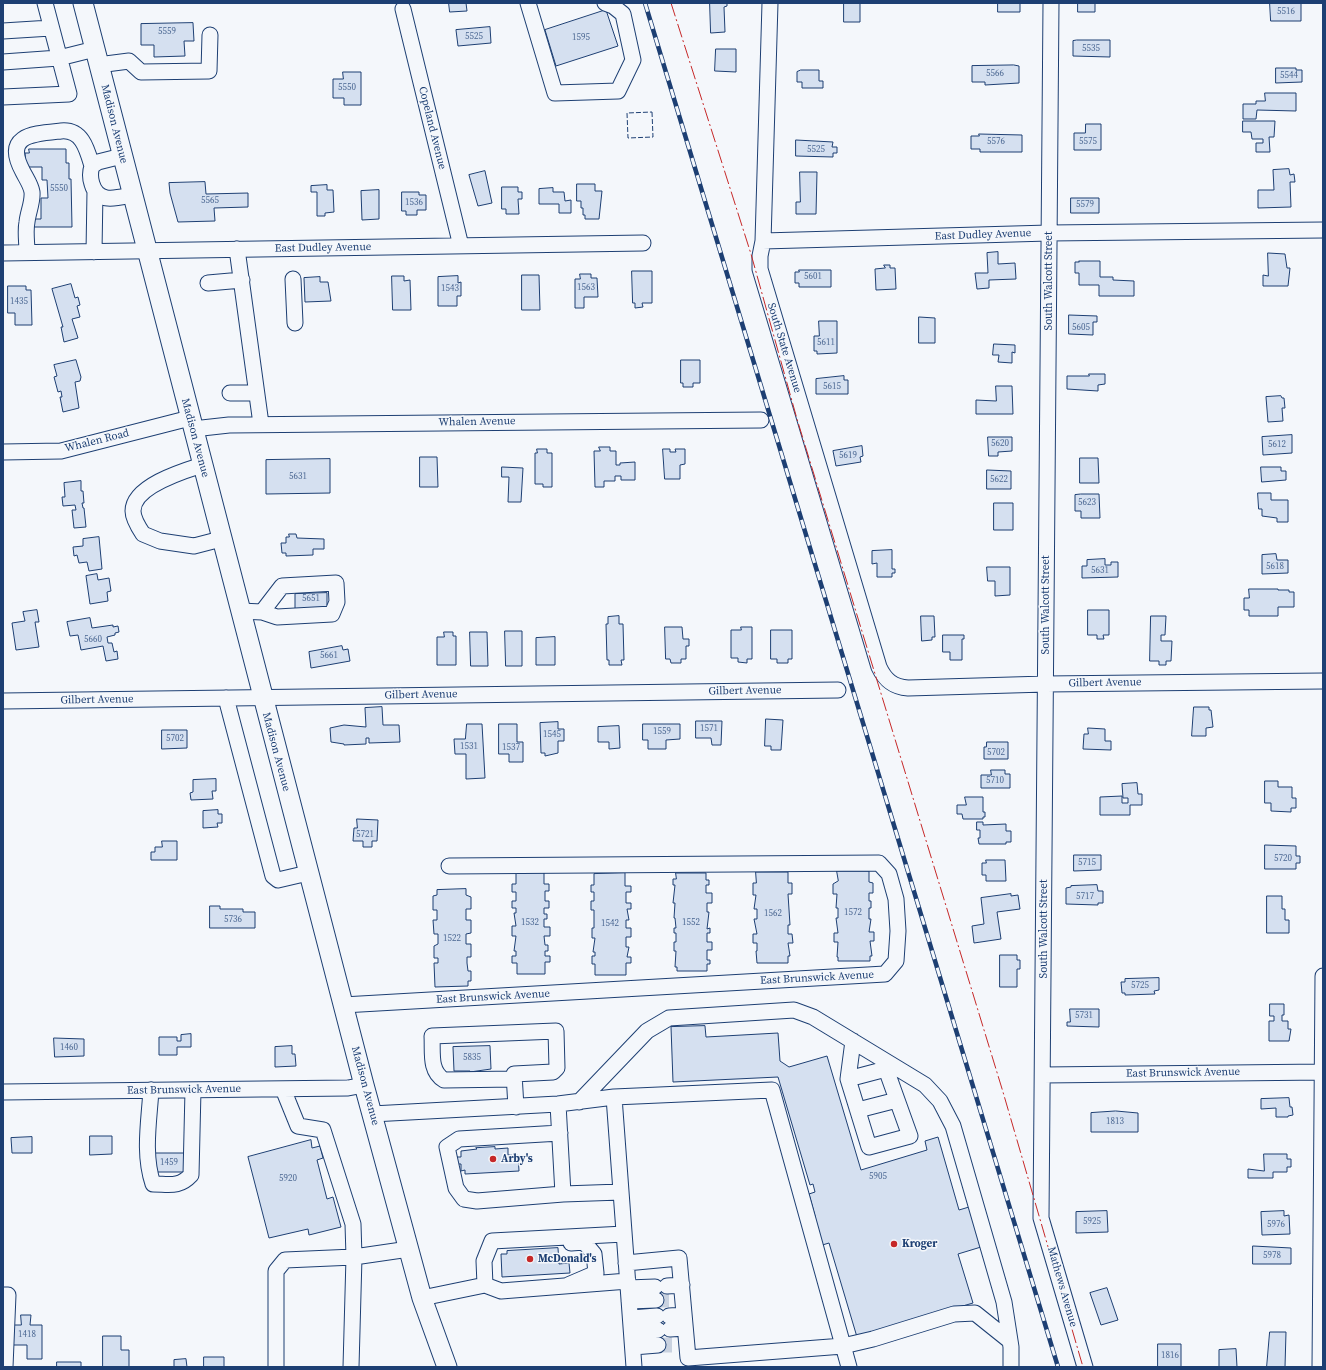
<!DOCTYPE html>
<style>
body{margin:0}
#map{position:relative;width:1326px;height:1370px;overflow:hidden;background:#f4f7fb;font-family:"Source Serif 4",serif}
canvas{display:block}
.frame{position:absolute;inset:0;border:4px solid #1d3f73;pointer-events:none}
</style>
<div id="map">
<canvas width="1326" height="1370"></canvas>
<div class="frame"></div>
</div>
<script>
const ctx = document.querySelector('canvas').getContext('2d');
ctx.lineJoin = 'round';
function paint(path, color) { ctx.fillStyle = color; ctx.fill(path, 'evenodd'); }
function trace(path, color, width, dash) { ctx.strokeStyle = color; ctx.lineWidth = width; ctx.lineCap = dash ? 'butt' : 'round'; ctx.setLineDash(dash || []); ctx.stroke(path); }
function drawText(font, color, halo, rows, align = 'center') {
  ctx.font = font + ' "Source Serif 4",serif'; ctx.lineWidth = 3; ctx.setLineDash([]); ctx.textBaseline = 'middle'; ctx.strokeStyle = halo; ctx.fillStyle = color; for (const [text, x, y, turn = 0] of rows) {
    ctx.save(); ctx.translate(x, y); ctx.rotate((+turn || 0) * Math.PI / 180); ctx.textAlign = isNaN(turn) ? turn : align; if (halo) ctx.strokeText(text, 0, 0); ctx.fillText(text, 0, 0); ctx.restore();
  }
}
const building = new Path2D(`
 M449 3H466L467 11 450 12Z
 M710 3H727V6L724 7 725 32 711 33Z
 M844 3H860V22H844Z
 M998 3H1020V12H998Z
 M1078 3H1095V12H1078Z
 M1270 3H1301V21H1271Z
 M606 10 618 46 556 66 545 30Z
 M193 23 194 41H184L185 56 154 57V45H141V24Z
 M490 27 491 43 458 46 456 30Z
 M1077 40H1110V57L1073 56V41Z
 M716 49H736V72L715 71Z
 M1014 65 1019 66V83L985 85V82H972V66Z
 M1276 68H1296V70H1302V82L1276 83Z
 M801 70H819V81H823V88H802V82H797V72Z
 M343 72H361V105H344V98H333V79H343Z
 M1265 93H1296V111L1257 110 1256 119H1243V104H1256V101H1265Z
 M1243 121H1275L1274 137H1269L1270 152H1256V143H1263V139H1252L1251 132H1243Z
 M1086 124H1101V150H1074V133H1085Z
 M979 134 1022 135V152H980V149H971V136H979Z
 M796 140 833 142 832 147H837V153H833V157L796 156Z
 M29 149H66V163H69V179H71L72 227H34V219H41V198H48L47 180H42V167H26L25 153H29Z
 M1289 169 1290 175 1294 174 1295 182H1290L1291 207 1258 208V190H1274L1273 170Z
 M485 171 492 203 478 206 469 175Z
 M800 172H817L816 214H796V202H800Z
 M205 182 206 194 248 193V207L214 208 215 221 178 222 170 193 169 183Z
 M577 184H595V191H602L599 219H585V215H583V208H581V201H577Z
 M327 185V190H333L334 212 325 213V216H317V192H311V186Z
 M502 187H518V192H522V199H518L519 214H506V209H502Z
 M553 188V192H564L565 201 571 200V213H559V204H539V189Z
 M379 190V219L362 220 361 191Z
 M402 192H419V195H426V210H417V215H406V211H402Z
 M1071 198H1099V213H1071Z
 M998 252V264L1015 263 1016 279 989 280V288L977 289 975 273H988L987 253Z
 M1268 253 1285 254 1287 268H1290L1288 286H1263V275L1268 276Z
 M1079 261H1100V277H1113V280L1134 281V296H1099V285H1079V273H1075V262H1079Z
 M884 265H890V268H895L896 289 876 290 875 269 885 268Z
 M799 270H831V287H799V283H795V272H799Z
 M632 271H652V303H642L643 307 635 308V303H633Z
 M580 274H591V278H597L598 297H584V308H575V279H580Z
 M522 275H539L540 310H522Z
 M392 276H404V281L410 280 411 310H393Z
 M458 276V283L461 282V296H457V306H438V277Z
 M320 277V282H328L331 301 305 302 304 278Z
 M71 284 75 298 78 297 80 305 77 306 80 317 72 319 78 338 64 342 61 327H63L52 289Z
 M8 286H26V290H31L32 325H15V313H8Z
 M1069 315 1097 316V322H1093V335L1069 334Z
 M919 317 935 318V343H919Z
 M819 321H837V353L817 354V351H814V336H819Z
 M994 344 1015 345V353L1012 352V363L998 362 999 355H993Z
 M76 360 81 377 80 381 75 382 79 408 63 412 60 397H62L61 391 58 392 54 377 57 376 54 365Z
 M681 360H700V383H693V387H683V383H681Z
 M1089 374H1105V384L1098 385V391L1067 389V376H1089Z
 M844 376V380H848V394H816V379Z
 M996 386H1012L1013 414H976V400L996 401Z
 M1281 396 1282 398H1284L1285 408H1282L1283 421 1268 422 1266 397Z
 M1292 435V453L1263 455 1262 437Z
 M988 437H1012V451L998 452V456H989Z
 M862 446 863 456 860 457 861 462 836 466 833 451Z
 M599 447H610V451H616V465H620V463L635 462V480H621V476H615V481H604V487H595L594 451H600Z
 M537 449H547V453H552V487H543V484H535V453H537Z
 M663 449H670V452H676L675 449H685V464L680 465V479H665Z
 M420 457H437L438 487H420Z
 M1080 458H1098L1099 483H1080Z
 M330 459V493L266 494V460Z
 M502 467 523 468 521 502H508L509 477H502Z
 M1261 467H1281V471H1286V480L1262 482Z
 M987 470 1011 471V489H987Z
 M81 481V491H83L84 503H82L83 508H84L86 527 74 528 72 510H76L75 505 63 506 62 497H65L64 483Z
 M1258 493H1271V500H1288V522H1277V518L1262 516V509H1259Z
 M1081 494H1099L1100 518H1081V511H1075V495Z
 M994 503H1013V530H994Z
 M289 534H296L297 538 324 539V549H313V555L286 556V553H282L281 543H286V537H289Z
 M99 537 102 569 89 571 87 562 79 563 77 555 74 556 73 547 83 546V539Z
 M892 550V569H895V573H892V577H877V563L872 564V551Z
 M1276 554 1277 560H1288V573L1262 574V555Z
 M1105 559V565H1111V562H1118V577L1082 578V566H1087V560Z
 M987 567H1010V595L995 596V581H988Z
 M97 574 98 580 109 578 111 591 107 592 108 601 90 604 86 576Z
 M1249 589H1278V590H1289V592H1294V607H1278V616H1249V610H1244V598H1249Z
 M327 593V605H330V609L295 610V594Z
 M37 610 39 622H35L39 647 16 650 12 623 25 621 23 612Z
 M1088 610H1109V635H1103L1104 639H1097V635H1088Z
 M619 616V624H623L624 660H621L622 665H609V660H607L606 624H608V617Z
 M921 616H934L935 637H932V640L922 641Z
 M1151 616H1166L1165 635H1161V641H1172L1171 661H1166V665H1159V661H1150Z
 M90 618 92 628 113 625V627L118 626 119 632 115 633V635L107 637 108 643H112L114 652 117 651 118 659 106 661 103 646 81 650 78 635 70 636 67 622Z
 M665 627H682L683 639H689V646H686V659H681V663H671L670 659H666Z
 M741 627H752V659H747V663L738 662V658H731V630H741Z
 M771 630H792V659H788V663H777V659H771Z
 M505 631H522V666H506Z
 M444 632H453V636H456V665H437V637H444Z
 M470 632H487L488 666H471Z
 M943 635H964V639H962V660H950V652H943Z
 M555 637V665H536V638Z
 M342 646 343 650 348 649 350 661 311 668 309 652Z
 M382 707 383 725H399L400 742 369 743V738H366V744L344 745V744L331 742 330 728 344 725 366 727 365 708Z
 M1194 707H1209V710H1211L1213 727 1206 728V736H1192Z
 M766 719 783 720 781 750H771V746H765Z
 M696 721H722L721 745H712L711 738H696Z
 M558 722V729H564V741H558V753L545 756V753H541L540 723Z
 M467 724H482L485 778 466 779V754H455L454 739H465Z
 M499 724H517V742H523V762H509V754H499Z
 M643 724H680V739L666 740V749H648V740H643Z
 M619 726 620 748 609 749V742H598V727Z
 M1088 728 1105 729V741H1111V750L1083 749 1084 734H1088Z
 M162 730H187V748L162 749Z
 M987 742H1008V759H984V747H986Z
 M991 770H1005V774H1010V788H981V775H991Z
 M216 779V791H212L213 799 191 800 190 793 193 792V780Z
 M1265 781H1278V787H1292V798H1296V808H1291V812L1271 811V803H1265Z
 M1137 783 1138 794H1142V805H1130V815H1100V797L1122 796V803H1128V798H1123L1122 784Z
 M965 797H983V812H985V817H983V819H963L962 814H957V805H966Z
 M218 810V814H222V823H217L218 827 203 828V811Z
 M357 819 378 820 377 841H372V847H363V841H353L354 828H357Z
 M977 822H983V825L1006 824V831H1011V842H1006V844H979L978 838H980V830H977Z
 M162 841H177V860H151V852H155V847H162Z
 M1265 845 1296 846V856H1300V863H1296V869H1265Z
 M1074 855H1101V870L1074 871Z
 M986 860H1005L1006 881H986V875H982V863H986Z
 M837 871H869V882L873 883V893H869V901H871V908H869V919H871L869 932H874V941H870L872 956H870V961H838V957H837L838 942H834V933H838L836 918H838V908H836L837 894H833V884L838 881Z
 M544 872V884H549V891H545V901H549V908H544V914H547V919H544V927H550V936H544L545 945H548V951H545V956H550V962H545V974H517V963H512V956H516V951H514L516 936H512V926H516L514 913H516V908H512V901H516V892H512V884H516V873Z
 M756 872H788V883H792V894H788L790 925H788V934H792L793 943H788L790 956H788V963H757L756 951H757V943H753V934H757L754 919H757V909H754L756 895H753V883H756Z
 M625 873V886H631V892H626V903H631V909H627L629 920H626V928H631V937H626V947H629L627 957H631V963H626V975H595V964H592V956H595V952H593L595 938H592V928H594V910H591V901H594V892H591V885H594V874Z
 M676 873H706V880H709V885H706V893H712V903H707V912H709L707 929 710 928V933H707V942H712V950H707V960H710V964H707V971H677V967H675L676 951H674V942H676V933H674V928H676L675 918H674L675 903H673L675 885H673V879H676Z
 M1097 885 1098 891H1103V903H1098V905L1066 904V888L1071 887V886Z
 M466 889V895L471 897V909H466V920H471V933L466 934V944H471V957H467V963L468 971H471V981H468V986L435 987 434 963H438V958H434V946L438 944V934H434L433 920H437V910H433V896L437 895V890Z
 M1011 894V896L1018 895 1020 909 997 912 1001 939 974 943 972 926 984 924 981 898Z
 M1267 896H1282V909H1285V920H1289V933H1267Z
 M210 906H220V909H243V912H255V928H210Z
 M1000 955H1017V960H1020V969H1017V987H1000Z
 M1159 978V990L1154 991 1155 994 1125 995V993H1122L1121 982H1125V979Z
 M1270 1004H1284V1015H1282V1021H1288V1029H1291L1289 1041H1269V1021H1274V1016H1270Z
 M1070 1009H1099V1027L1067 1026V1022H1070Z
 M705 1026 706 1037 778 1033 780 1061 789 1067 827 1056 861 1170 927 1150 925 1141 938 1137 959 1210 969 1207 981 1247 958 1254 973 1303 857 1337 829 1243 819 1246 811 1217 815 1216 809 1194 815 1192 813 1184 810 1185 778 1077 673 1082 671 1027Z
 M191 1034V1047H177V1055H159V1037H177V1041H181V1035Z
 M54 1038 84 1039V1056L55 1057Z
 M292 1046V1054H295L296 1066 275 1067V1047Z
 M490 1046 491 1069 470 1072V1071H454L453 1047Z
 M1289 1098 1290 1107H1292L1293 1115 1288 1116V1117H1276V1108L1261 1109V1099Z
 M1116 1111 1138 1113V1132H1091V1113Z
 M90 1136H112V1154L90 1155Z
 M32 1137V1153H12L11 1138Z
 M311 1140 312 1148 320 1146 323 1158 317 1160 327 1199 333 1197 341 1227 309 1235 308 1229 269 1238 248 1157Z
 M495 1147V1149L508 1148V1155H518L519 1171 465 1174V1170L461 1171V1164H457L456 1157H461V1151L477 1149 476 1148Z
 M153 1153H184L185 1172H153Z
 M1264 1154H1287V1159H1291V1167H1287V1172H1273V1178H1248V1169L1264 1171Z
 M1107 1211 1108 1232 1076 1233V1212Z
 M1284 1211V1216L1289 1215 1290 1234 1262 1235 1261 1212Z
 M1253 1246 1291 1248V1264H1253Z
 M558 1248 559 1264 569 1263 570 1273 502 1277 501 1254H507V1251Z
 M1107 1288 1118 1320 1101 1325 1090 1293Z
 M21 1315H31L30 1325H42V1359H27V1345H13V1325H21Z
 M1270 1332H1286L1285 1367H1267Z
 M103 1336H121V1350H129V1367H103Z
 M1158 1344H1181V1367H1158Z
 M1236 1349 1237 1367H1219V1350Z
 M204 1357H224V1367H204Z
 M186 1359 187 1367H174V1360Z
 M57 1362H81V1367H57Z`);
const minorTunnel = new Path2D(`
 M656 1300H669
 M658 1345H672`);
const minor = new Path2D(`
 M528 3 555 93 618 91 633 60 623 14 613 6 605 3
 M770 3 763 241 760 256V269L879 667C885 680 893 687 908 688L1046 684 1323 681
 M1051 3 1041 1218 1085 1367
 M403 9 461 246
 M3 31 51 28
 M3 62 59 58 95 49
 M98 65 129 61 141 72 209 71 210 35
 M3 97 69 94 45 3
 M122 156 98 162 92 166C90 172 90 178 92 184 98 204 116 198 132 195
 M763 241 1049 233 1323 230
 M237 249 261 424
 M27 252C27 243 25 231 27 222 28 212 33 202 32 192 31 185 26 178 23 172 3 135 32 134 61 131 82 129 87 149 92 166
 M94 252 95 191
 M3 253 643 243
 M293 279 295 323
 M208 283 242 280
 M230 393H256
 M193 429 229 425 761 420
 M3 452 61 451 190 418
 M202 465C183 471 133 486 133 511 133 518 139 528 143 534L160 541 194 546 221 539
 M240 611 262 612 277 617 332 614 337 602 336 583 282 586 262 612
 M226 698 273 876 278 880 308 873
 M3 701 838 690
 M343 1005 885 974 896 961 898 931 896 899 889 874 879 863 449 866
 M1043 1075 1323 1072
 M514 1079 444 1080C429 1071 433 1052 432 1036L556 1031 557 1068 553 1072 514 1074 516 1107
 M848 1079 886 1069 910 1136 869 1147 848 1079 853 1041
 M151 1090C149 1122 143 1154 153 1184 169 1184 179 1188 191 1175L193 1090
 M3 1092 348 1088 364 1085
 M579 1102 647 1031 669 1018 794 1010 813 1017 925 1085 940 1101 953 1126 1004 1302 1011 1347V1367
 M558 1104 563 1194 621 1192
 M858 1110 897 1100
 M372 1114 558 1104 614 1097
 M560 1133 459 1139 447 1147 456 1188 464 1199 477 1201 563 1194
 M626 1263 679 1258 688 1358 843 1346 873 1339 954 1314 975 1313 1010 1341
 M485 1285 501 1291 628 1281
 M568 1285 596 1273 594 1254 584 1242 571 1243
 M667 1286 682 1285
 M628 1288 655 1287
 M3 1295H8L5 1367
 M422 1298 485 1285 484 1261 492 1241 624 1234
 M629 1301 656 1300
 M669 1316 684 1315
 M631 1318 657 1316
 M670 1329 685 1328
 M632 1332 658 1330
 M633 1347 658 1345
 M276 1367V1271L285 1260 354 1257 353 1224 323 1130 298 1126 283 1089
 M351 1367 354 1257 409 1249
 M634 1367 614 1097 772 1090 849 1367
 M1320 1367 1323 976`);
const major = new Path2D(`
 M83 3 364 1085 422 1298 447 1367`);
const rail = new Path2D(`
 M645 3 1058 1367`);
const fence = new Path2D(`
 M652 112 653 137 628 138 627 113Z`);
const power = new Path2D(`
 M671 3 751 254 797 419 1003 1092 1083 1367`);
const markers = [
 [493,1159,4,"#c62828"],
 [894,1244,4,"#c62828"],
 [530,1259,4,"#c62828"]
];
const numberNames = [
 ["5516",1286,12],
 ["5559",167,32],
 ["5525",474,37],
 ["1595",581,38],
 ["5535",1091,49],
 ["5566",995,74],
 ["5544",1289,76],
 ["5550",347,88],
 ["5576",996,142],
 ["5575",1088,142],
 ["5525",816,150],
 ["5550",59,189],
 ["5565",210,201],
 ["1536",414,203],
 ["5579",1085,205],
 ["5601",813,277],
 ["1563",586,288],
 ["1543",450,289],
 ["1435",19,302],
 ["5605",1081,328],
 ["5611",826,343],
 ["5615",832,387],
 ["5620",1000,444],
 ["5612",1277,445],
 ["5619",848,456],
 ["5631",298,477],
 ["5622",999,480],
 ["5623",1087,503],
 ["5618",1275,567],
 ["5631",1100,571],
 ["5651",311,599],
 ["5660",93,640],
 ["5661",329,656],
 ["1571",709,729],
 ["1559",662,732],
 ["1545",552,735],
 ["5702",175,739],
 ["1531",469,747],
 ["1537",511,748],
 ["5702",996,753],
 ["5710",995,781],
 ["5721",365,835],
 ["5720",1283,859],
 ["5715",1087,863],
 ["5717",1085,897],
 ["1572",853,913],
 ["1562",773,914],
 ["5736",233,920],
 ["1532",530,923],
 ["1552",691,923],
 ["1542",610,924],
 ["1522",452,939],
 ["5725",1140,986],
 ["5731",1084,1016],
 ["1460",69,1048],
 ["5835",472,1058],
 ["1813",1115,1122],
 ["1459",169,1163],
 ["5905",878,1177],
 ["5920",288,1179],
 ["5925",1092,1222],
 ["5976",1276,1225],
 ["5978",1272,1256],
 ["1418",27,1335],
 ["1816",1170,1356]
];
const streetNames = [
 ["Madison Avenue",114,124,76],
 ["Copeland Avenue",432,128,76],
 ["East Dudley Avenue",983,235,-2],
 ["East Dudley Avenue",323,248,-1],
 ["South Walcott Street",1049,281,-90],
 ["South State Avenue",784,348,73],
 ["Whalen Avenue",477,422,-1],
 ["Madison Avenue",195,438,75],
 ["Whalen Road",97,441,-14],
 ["South Walcott Street",1046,605,-90],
 ["Gilbert Avenue",1105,683,-1],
 ["Gilbert Avenue",745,691,-1],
 ["Gilbert Avenue",421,695,-1],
 ["Gilbert Avenue",97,700,-1],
 ["Madison Avenue",276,752,75],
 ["South Walcott Street",1044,929,-90],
 ["East Brunswick Avenue",817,978,-3],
 ["East Brunswick Avenue",493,997,-3],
 ["East Brunswick Avenue",1183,1073,-1],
 ["Madison Avenue",365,1086,75],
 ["East Brunswick Avenue",184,1090,-1],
 ["Mathews Avenue",1062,1287,74]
];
const poiNames = [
 ["Arby's",501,1159],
 ["Kroger",902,1244],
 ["McDonald's",538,1259]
];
paint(building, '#d5e0f0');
trace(building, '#1d3f73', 1);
trace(minorTunnel, '#c9d2e0', 15, [15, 8]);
trace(minor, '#1d3f73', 17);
trace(major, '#1d3f73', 21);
trace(minor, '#f4f7fb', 15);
trace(major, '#f4f7fb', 19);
trace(rail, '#1d3f73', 4.5);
trace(rail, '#f4f7fb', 3, [9]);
trace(fence, '#1d3f73', 1, [5, 2]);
trace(power, '#c62828', 1, [14, 3, 2, 3]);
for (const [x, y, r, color] of markers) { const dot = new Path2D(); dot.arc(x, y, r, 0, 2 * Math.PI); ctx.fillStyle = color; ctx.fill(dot); trace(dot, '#f4f7fb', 1.5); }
drawText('9px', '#4b6792', null, numberNames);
drawText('11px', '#1d3f73', '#f4f7fb', streetNames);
drawText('bold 11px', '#1d3f73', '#f4f7fb', poiNames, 'left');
</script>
